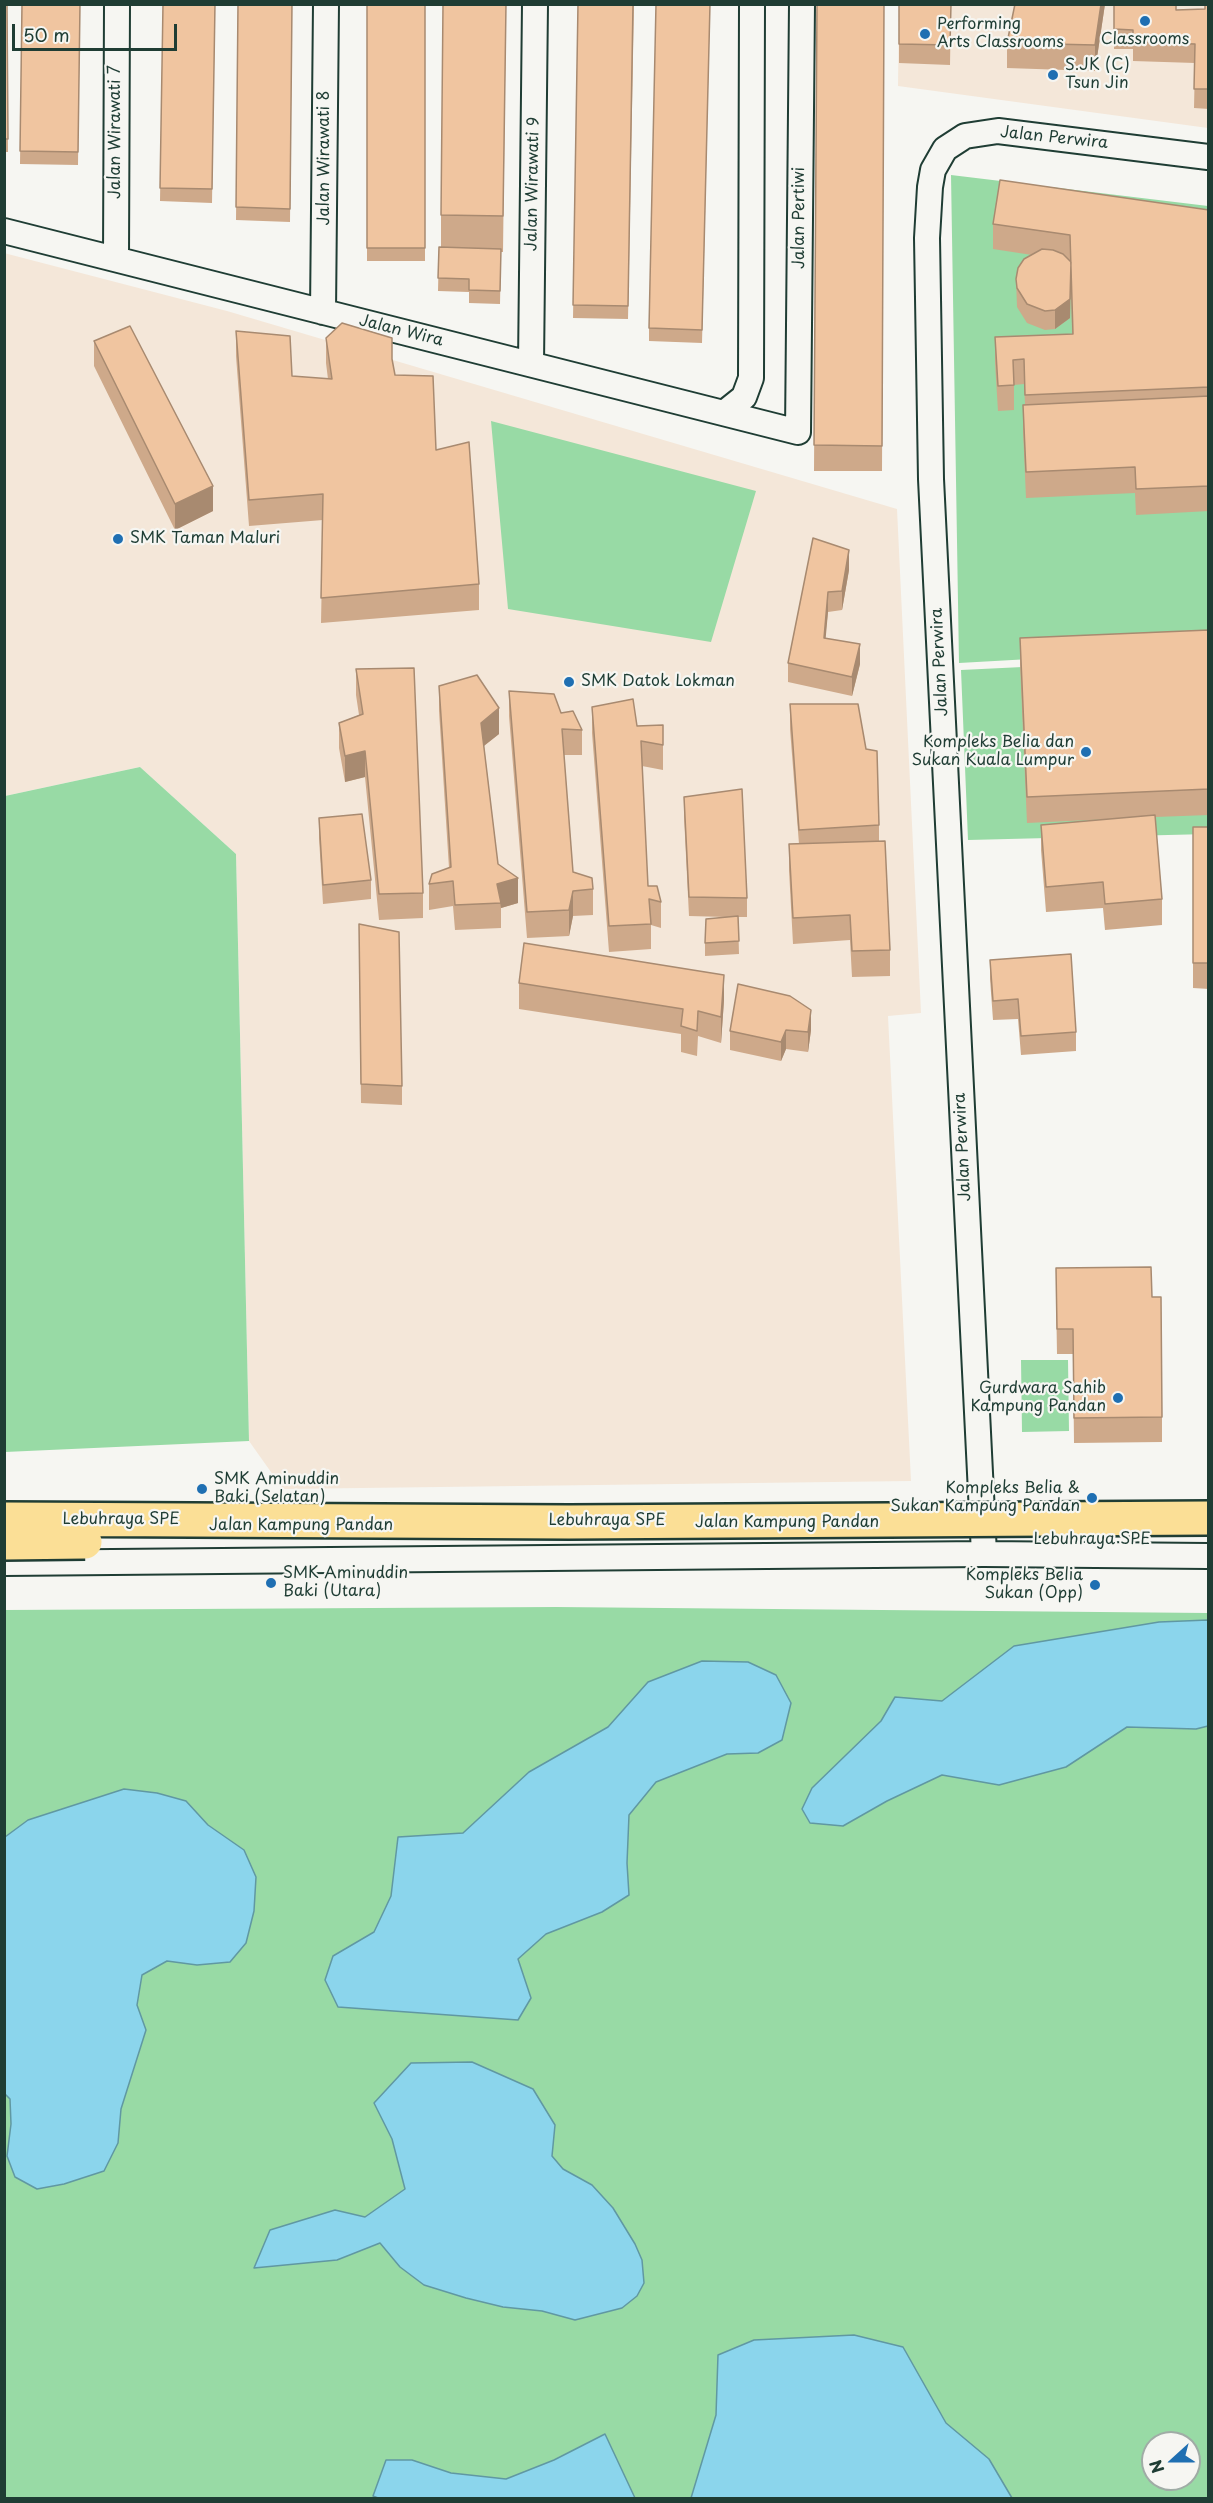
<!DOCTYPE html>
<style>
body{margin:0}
#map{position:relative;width:1213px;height:2503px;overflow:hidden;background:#f6f6f2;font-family:"Playpen Sans",sans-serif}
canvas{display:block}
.frame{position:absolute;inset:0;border:6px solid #1f3d34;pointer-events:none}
.north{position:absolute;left:1141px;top:2431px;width:60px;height:60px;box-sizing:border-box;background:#f6f6f2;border:2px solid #a0aca6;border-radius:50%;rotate:249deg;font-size:16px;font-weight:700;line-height:24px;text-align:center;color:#1f3d34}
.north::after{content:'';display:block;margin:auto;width:21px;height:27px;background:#1f6fb2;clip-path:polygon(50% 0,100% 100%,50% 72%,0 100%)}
.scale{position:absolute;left:12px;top:24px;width:165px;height:27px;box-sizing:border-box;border:3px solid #1f3d34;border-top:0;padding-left:8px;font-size:18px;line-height:21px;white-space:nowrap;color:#1f3d34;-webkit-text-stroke:4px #f6f6f2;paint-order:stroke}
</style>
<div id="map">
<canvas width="1213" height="2503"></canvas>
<div class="frame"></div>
<div class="north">N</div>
<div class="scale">50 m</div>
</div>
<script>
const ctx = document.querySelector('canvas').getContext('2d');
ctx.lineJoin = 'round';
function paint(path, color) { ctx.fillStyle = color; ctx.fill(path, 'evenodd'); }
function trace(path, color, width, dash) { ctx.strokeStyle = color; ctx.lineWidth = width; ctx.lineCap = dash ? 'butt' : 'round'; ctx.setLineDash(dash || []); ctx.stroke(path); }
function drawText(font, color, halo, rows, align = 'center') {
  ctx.font = font + ' "Playpen Sans",sans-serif'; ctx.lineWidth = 4.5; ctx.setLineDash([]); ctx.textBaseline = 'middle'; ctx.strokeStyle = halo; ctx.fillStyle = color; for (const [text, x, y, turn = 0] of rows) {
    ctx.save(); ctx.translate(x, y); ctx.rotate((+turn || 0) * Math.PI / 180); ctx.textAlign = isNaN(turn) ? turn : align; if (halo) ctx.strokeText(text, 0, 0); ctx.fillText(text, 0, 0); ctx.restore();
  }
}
const built = new Path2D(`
 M899 5H1208V128L898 86Z
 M4 253 227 311 897 509 921 1013 888 1016 911 1481 283 1489 249 1441 236 854 140 767 5 796Z`);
const green = new Path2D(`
 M951 175 1208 206V649L959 663Z
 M491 421 756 491 711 642 508 609Z
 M1208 658V834L968 840 961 670Z
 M140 767 236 854 249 1441 5 1452V796Z
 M1021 1360H1068L1069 1431 1022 1432Z
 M556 1607 1208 1613V2498H5L4 1610ZM1153 2443H1189V2479H1153Z`);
const water = new Path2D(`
 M1208 1620V1726L1196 1729 1127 1727 1066 1767 999 1785 942 1775 887 1801 843 1826 810 1823 802 1809 812 1788 881 1721 895 1697 942 1701 1014 1646 1159 1622Z
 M702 1661 748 1662 776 1675 791 1703 782 1740 758 1753 727 1754 656 1782 629 1815 627 1863 629 1895 602 1912 546 1934 518 1959 531 1998 518 2020 338 2007 325 1980 333 1956 374 1932 391 1896 398 1837 463 1833 529 1772 608 1727 648 1682Z
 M124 1789 157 1793 186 1801 208 1825 244 1850 256 1877 254 1911 246 1943 230 1962 197 1965 167 1961 142 1975 137 2005 146 2030 121 2109 118 2143 104 2171 64 2184 37 2189 15 2177 7 2156 11 2124 10 2099 4 2093 5 1837 28 1820Z
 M472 2062 533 2089 555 2125 552 2156 563 2169 592 2185 613 2208 635 2244 642 2260 644 2283 637 2296 622 2308 575 2320 542 2311 503 2307 466 2298 424 2285 400 2267 380 2243 337 2260 254 2268 270 2230 335 2210 365 2217 405 2189 392 2139 374 2103 411 2063Z
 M854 2335 903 2347 946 2423 989 2459 1012 2498H691L716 2415 718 2355 754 2340Z
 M605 2434 635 2498H378L373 2496 386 2460H412L451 2473 506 2479 554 2460Z`);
const minor = new Path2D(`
 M4 231 798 432 802 4
 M116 259 117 4
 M323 312 326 4
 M531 364 535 4
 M724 413 744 397 751 378 752 4
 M984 1554 931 479 927 238 930 187 933 170 945 149 965 136 998 131 1208 157
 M4 1563 984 1554 1208 1556`);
const highwayBridge = new Path2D(`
 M4 1519 569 1522 1208 1518
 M4 1543 85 1542`);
const wall = new Path2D(`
 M4 4H7L8 152H4Z
 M22 4H80L78 165 20 164Z
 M163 4H215L212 203 160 201Z
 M238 4H292L290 222 236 220Z
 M367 4H425V261H367Z
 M506 4 503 252H501L500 304 469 303V292L438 291 439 247H441V215Z
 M578 4H634L628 319 573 318Z
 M710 4 702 343 649 341V328Z
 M817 4H884L882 471H814Z
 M951 4 950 65 899 63V44Z
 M1015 4H1105L1095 71 1007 68V43Z
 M1114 4 1176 10 1205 9 1209 4V109L1194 108 1195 63 1133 61V49H1114Z
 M1209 210V511L1136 515 1135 493 1026 498 1023 430V405L1025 404 1024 384 1014 385V410L998 411 995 363V337L1072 334 1071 282 1070 318 1055 329 1045 330 1027 323 1017 307 1016 279 1032 255 993 249V224Z
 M236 331 292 376 328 379 326 363V338L392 359 395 375 436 450 479 584V610L321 623 323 520 249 526 236 356Z
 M94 341 213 511 175 530 94 366Z
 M813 538 849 570 842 610 828 612 825 638 860 664 852 696 788 682V663Z
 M1209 630V815L1155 817 1162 899V925L1105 930 1103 908 1046 912 1041 850V825L1111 819 1027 823 1020 664V638Z
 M356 669 423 893V918L379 920 365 777 345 782 339 748V723L359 715 356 695Z
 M439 686 499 734 484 746 498 864 518 903 501 908V928L455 930 453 906 429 910V884L449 868 439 711Z
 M509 691 561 713 582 730V755H564L573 872 593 889V915L573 916 569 936 527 938 509 716Z
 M790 704 879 825V842L890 950V976L852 977 850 940 793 944 789 870V844H799L790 729Z
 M592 707 637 726 663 725V770L642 766 648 886 661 902V928L651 925V949L609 952 592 733Z
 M684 797 747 898V917H738L739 954 705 956V943L726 917 689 916 684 816Z
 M319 818 371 880V899L323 904 319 838Z
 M1193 827H1209V989L1193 988Z
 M359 924 402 1086V1105L361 1103Z
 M990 960 1076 1032V1051L1021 1055 1018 1019 993 1020 990 979Z
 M519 983 724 1000 721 1043 698 1036 697 1056 681 1052V1034L519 1009Z
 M811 1030 808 1052 786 1049 781 1061 730 1050V1031Z
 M1056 1294 1152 1297 1162 1417V1442L1074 1443 1073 1354H1057Z`);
const shadedWall = new Path2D(`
 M1101 4H1105L1095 71V45Z
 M1071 262 1070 318 1055 329V310Z
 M213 486V511L175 530V504Z
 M849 550V570L842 610V591Z
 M828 592V612L824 657V638Z
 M860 644V664L852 696V677Z
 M499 708V734L481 748V723Z
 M365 751V777L345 782V756Z
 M518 878V903L501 908 497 884Z
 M573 891V916L569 936V910Z
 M724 975V1000L721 1043V1017Z
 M811 1010V1030L808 1052V1032Z
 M786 1030V1049L781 1061V1042Z`);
const building = new Path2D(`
 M4 4H7L8 139H4Z
 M22 4H80L78 152 20 151Z
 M163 4H215L212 189 160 188Z
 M238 4H292L290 209 236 207Z
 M367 4H425V248H367Z
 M443 4H506L503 216 441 215Z
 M578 4H633L628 306 573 305Z
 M656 4H710L702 330 649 328Z
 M817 4H884L882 446 814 445Z
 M899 4H951L950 45 899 44Z
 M1015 4H1101L1095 45 1007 43Z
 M1114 4H1176V10L1205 9V4H1209V89H1194L1195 44 1133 42V30L1114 29Z
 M1000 180 1209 210V387L1025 395 1024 359 1013 360 1014 385 998 386 995 337 1073 334 1070 235 993 224Z
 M439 247 501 249 500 291 469 290V279L438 278Z
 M1042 249 1053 250 1063 254 1071 262 1070 299 1055 310 1045 311 1027 304 1017 288 1016 279 1018 268 1024 259Z
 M342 323 392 338V359L395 375 433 376 436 450 469 442 479 584 321 598 323 494 249 500 236 331 290 336 292 376 332 379 326 338Z
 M130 326 213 486 175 504 94 341Z
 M1209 396V486L1136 489 1135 467 1026 472 1023 405Z
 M813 538 849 550 842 591 828 592 824 638 860 644 852 677 788 663Z
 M1209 630V789L1027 797 1020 638Z
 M414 668 423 893 379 894 365 751 345 756 339 723 363 714 356 669Z
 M477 675 499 708 481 723 498 864 518 878 497 884 501 903 455 905 453 881 429 884 432 874 451 867 439 686Z
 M509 691 554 694 561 713 573 711 582 730 562 729 573 872 592 878 593 889 573 891 569 910 527 912Z
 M633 699 637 726 663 725V745L641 741 648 886H657L661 902 649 899 651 924 609 926 592 707Z
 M790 704H858L866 749 877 751 879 825 799 830Z
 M742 789 747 898 689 897 684 797Z
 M362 814 371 880 323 885 319 818Z
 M1155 815 1162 899 1105 904 1103 882 1046 887 1041 825Z
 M1193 827H1209V963H1193Z
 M885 841 890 950 852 951 850 915 793 918 789 844Z
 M738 916 739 941 705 943 706 919Z
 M359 924 399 932 402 1086 361 1084Z
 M524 943 724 975 721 1017 698 1011 697 1031 681 1026 683 1009 519 983Z
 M1071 954 1076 1032 1021 1036 1018 999 993 1001 990 960Z
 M738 984 790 996 811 1010 808 1032 786 1030 781 1042 730 1031Z
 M1151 1267 1152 1297H1161L1162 1417 1074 1418 1073 1329H1057L1056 1268Z`);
const markers = [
 [1145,21,6,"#1f6fb2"],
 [925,34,6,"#1f6fb2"],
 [1053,75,6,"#1f6fb2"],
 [118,539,6,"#1f6fb2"],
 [569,682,6,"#1f6fb2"],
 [1086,752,6,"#1f6fb2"],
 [1118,1398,6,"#1f6fb2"],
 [202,1489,6,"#1f6fb2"],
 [1092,1498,6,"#1f6fb2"],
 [271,1583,6,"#1f6fb2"],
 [1095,1585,6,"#1f6fb2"]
];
const poiNames = [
 ["Performing",937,25],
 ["Arts Classrooms",937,43],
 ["Classrooms",1145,40,"center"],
 ["S.JK (C)",1065,66],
 ["Tsun Jin",1065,84],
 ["SMK Taman Maluri",130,539],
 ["SMK Datok Lokman",581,682],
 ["Kompleks Belia dan",1074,743,"right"],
 ["Sukan Kuala Lumpur",1074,761,"right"],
 ["Gurdwara Sahib",1106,1389,"right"],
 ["Kampung Pandan",1106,1407,"right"],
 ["SMK Aminuddin",214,1480],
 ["Baki (Selatan)",214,1498],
 ["Kompleks Belia &",1080,1489,"right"],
 ["Sukan Kampung Pandan",1080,1507,"right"],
 ["SMK Aminuddin",283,1574],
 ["Baki (Utara)",283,1592],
 ["Kompleks Belia",1083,1576,"right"],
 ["Sukan (Opp)",1083,1594,"right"]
];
const streetNames = [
 ["Jalan Wirawati 7",116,132,-90],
 ["Jalan Perwira",1054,138,6],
 ["Jalan Wirawati 8",325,158,-90],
 ["Jalan Wirawati 9",533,184,-89],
 ["Jalan Pertiwi",800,218,-90],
 ["Jalan Wira",401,331,14],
 ["Jalan Perwira",940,662,-93],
 ["Jalan Perwira",963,1147,-93],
 ["Lebuhraya SPE",121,1520],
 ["Lebuhraya SPE",607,1521],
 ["Jalan Kampung Pandan",787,1523],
 ["Jalan Kampung Pandan",301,1526],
 ["Lebuhraya SPE",1092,1540]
];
paint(built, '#f4e7d9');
paint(green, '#98daa5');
paint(water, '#8bd5ec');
trace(water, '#6098a2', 1.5);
trace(minor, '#1f3d34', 28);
trace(minor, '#f6f6f2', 24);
trace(highwayBridge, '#1f3d34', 38, []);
trace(highwayBridge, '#fbdf96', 33);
paint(wall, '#cea98a');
paint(shadedWall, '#a88a70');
paint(building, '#f0c5a0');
trace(building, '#a88a70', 1.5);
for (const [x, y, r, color] of markers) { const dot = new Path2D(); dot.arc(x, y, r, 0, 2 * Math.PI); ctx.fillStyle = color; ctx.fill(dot); trace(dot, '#f6f6f2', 2); }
drawText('16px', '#1f3d34', '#f6f6f2', poiNames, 'left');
drawText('16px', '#1f3d34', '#f6f6f2', streetNames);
</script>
